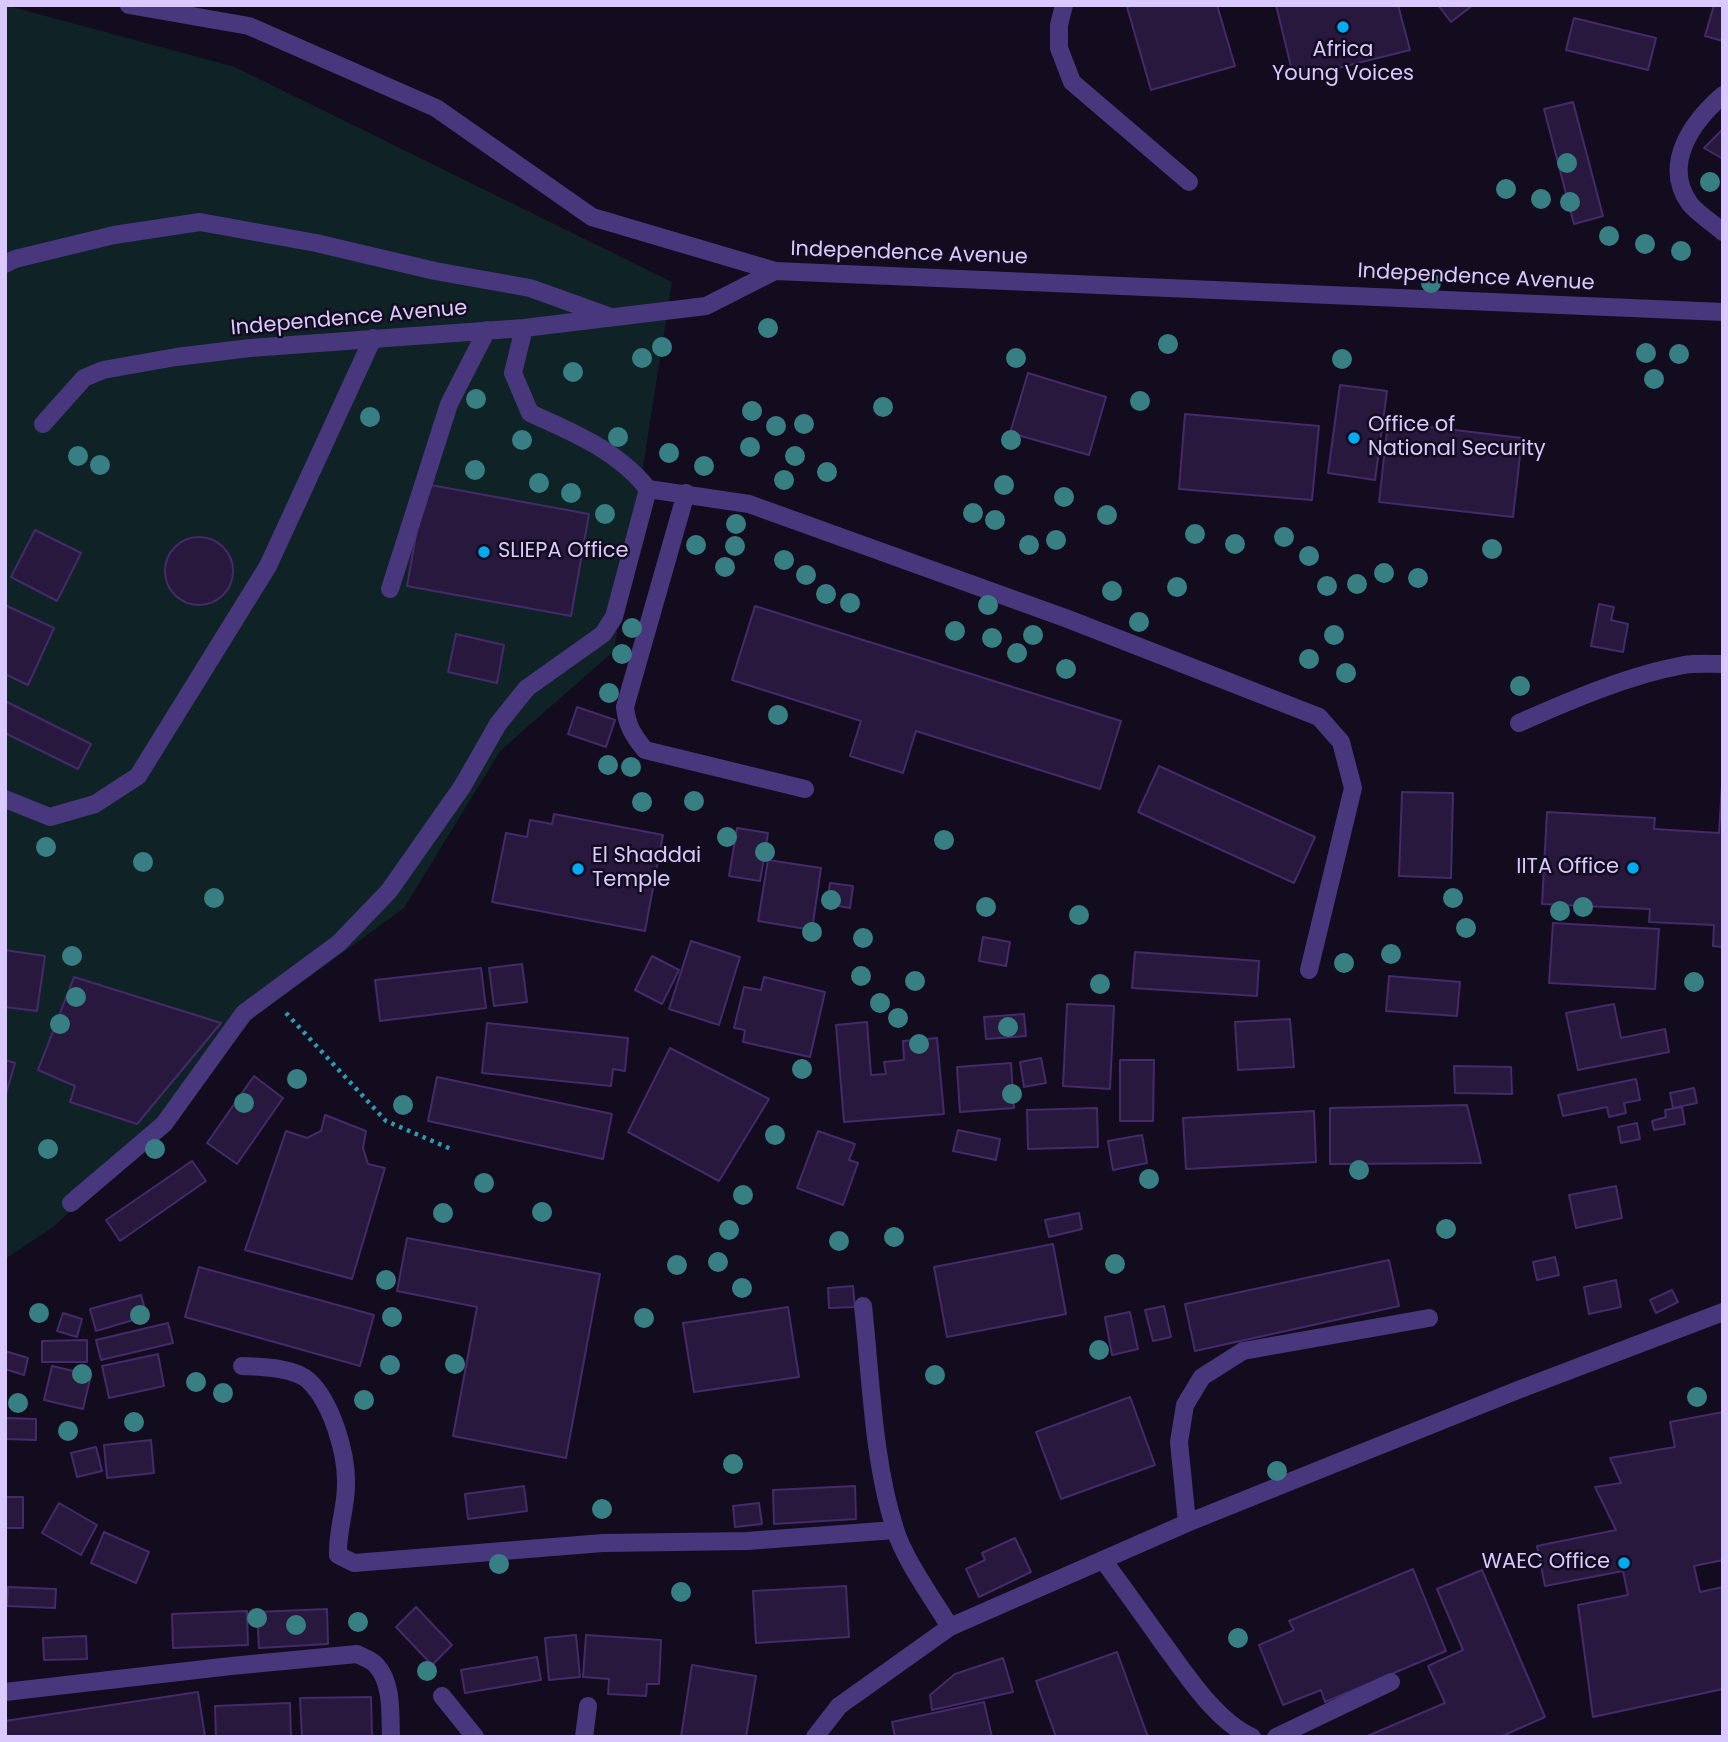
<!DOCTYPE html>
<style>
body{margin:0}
#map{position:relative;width:1728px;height:1742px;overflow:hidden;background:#120c1e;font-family:Poppins,sans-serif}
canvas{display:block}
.frame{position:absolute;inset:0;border:7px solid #dac9ff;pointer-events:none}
</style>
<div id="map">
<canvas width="1728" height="1742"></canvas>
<div class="frame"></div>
</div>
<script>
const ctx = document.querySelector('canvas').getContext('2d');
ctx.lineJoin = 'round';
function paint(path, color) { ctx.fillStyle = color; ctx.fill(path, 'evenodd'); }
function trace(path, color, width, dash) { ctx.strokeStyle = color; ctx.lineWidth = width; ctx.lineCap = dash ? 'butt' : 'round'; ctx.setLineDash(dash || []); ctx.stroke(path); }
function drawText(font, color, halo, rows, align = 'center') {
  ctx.font = font + ' Poppins,sans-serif'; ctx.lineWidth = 5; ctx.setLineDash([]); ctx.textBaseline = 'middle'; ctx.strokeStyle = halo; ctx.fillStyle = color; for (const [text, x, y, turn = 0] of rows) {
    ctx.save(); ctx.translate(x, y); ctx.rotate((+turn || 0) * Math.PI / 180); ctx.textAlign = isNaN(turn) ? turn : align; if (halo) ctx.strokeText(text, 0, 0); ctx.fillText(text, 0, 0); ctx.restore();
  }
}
const green = new Path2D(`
 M5 5 235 67 672 282 614 651 500 751 404 908 252 1019 155 1135 53 1227 5 1259Z`);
const building = new Path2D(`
 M1134 5H1217L1235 66 1151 90 1127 7Z
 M1276 5H1398L1410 50 1294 79Z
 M1438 5H1473L1451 22Z
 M1714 5H1723V41L1705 36Z
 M1574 18 1656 38 1648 70 1566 50Z
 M1573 102 1603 216 1574 224 1544 109Z
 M1723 129V159L1704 148Z
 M1028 373 1106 397 1089 455 1010 433Z
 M1340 385 1387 391 1375 480 1328 473Z
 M1185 414 1319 426 1312 500 1179 489Z
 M1388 422 1522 438 1513 517 1379 502Z
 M425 484 589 514 571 616 407 586Z
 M35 530 81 553 57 601 11 577Z
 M165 571a34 34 0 1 1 68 0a34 34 0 1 1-68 0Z
 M1599 604 1614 607 1611 620 1628 624 1623 652 1591 646Z
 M5 605 54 628 28 685 5 674Z
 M755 606 1121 721 1100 789 916 731 903 773 850 756 861 721 732 680Z
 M456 634 504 645 497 683 448 672Z
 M5 701 91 744 78 769 5 733Z
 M577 707 615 720 606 747 568 734Z
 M1159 766 1315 837 1294 883 1138 812Z
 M1722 785 1723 947 1713 946 1714 925 1649 922 1650 909 1542 904 1547 812 1655 818 1654 829 1719 833Z
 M1402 792 1453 793 1451 878 1399 876Z
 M554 814 663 835 645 931 492 902 506 833 527 837 530 820 552 824Z
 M737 828 768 833 760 881 729 876Z
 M768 860 821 868 812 930 758 921Z
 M830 883 853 886 850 908 827 904Z
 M1553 923 1659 929 1655 989 1549 983Z
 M983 937 1010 942 1006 966 979 961Z
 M691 941 740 957 719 1025 669 1009Z
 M5 950 45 956 37 1011 5 1007Z
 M1135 952 1259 961 1257 996 1132 988Z
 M652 956 679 970 662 1004 635 990Z
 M522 964 527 1002 494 1006 489 968Z
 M481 968 486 1008 380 1021 375 980Z
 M1389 976 1460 982 1457 1016 1386 1011Z
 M74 977 221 1023 137 1124 70 1102 75 1086 38 1070Z
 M764 977 825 992 810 1057 743 1042 745 1030 734 1028 744 987 761 990Z
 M1067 1004 1114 1006 1110 1089 1063 1086Z
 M1614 1004 1621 1038 1665 1029 1669 1052 1578 1070 1566 1013Z
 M1024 1014 1026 1036 986 1039 984 1017Z
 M1290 1019 1294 1067 1238 1070 1235 1022Z
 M867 1022 871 1075 886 1074 884 1062 904 1060 903 1041 937 1038 944 1114 844 1122 836 1025Z
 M487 1023 628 1038 625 1071 613 1069 611 1086 482 1073Z
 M670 1048 769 1099 719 1181 628 1132Z
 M1041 1058 1046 1083 1024 1087 1020 1062Z
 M5 1060 15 1063 5 1097Z
 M1120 1060H1154L1153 1121H1120Z
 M1011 1063 1014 1108 960 1112 957 1067Z
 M1454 1066 1511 1067 1512 1094 1455 1093Z
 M254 1076 283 1098 237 1164 207 1143Z
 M437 1077 612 1114 603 1159 428 1121Z
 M1636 1079 1640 1100 1624 1103 1626 1113 1609 1117 1607 1107 1563 1116 1558 1095Z
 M1694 1088 1697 1103 1673 1108 1670 1093Z
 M1467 1105 1481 1163 1330 1164V1108Z
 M1682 1107 1685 1124 1654 1130 1652 1121 1666 1117 1665 1110Z
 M1097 1108 1098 1147 1028 1149 1027 1110Z
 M1314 1111 1316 1162 1186 1169 1183 1118Z
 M325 1115 366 1131 363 1148 368 1164 385 1168 352 1279 245 1250 286 1131 307 1138 321 1131Z
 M1637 1123 1640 1139 1621 1143 1618 1127Z
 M958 1130 1000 1139 996 1160 953 1151Z
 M818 1131 855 1144 849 1160 858 1163 843 1205 797 1188Z
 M1142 1135 1147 1163 1113 1170 1108 1141Z
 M192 1161 206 1181 120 1241 106 1220Z
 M1616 1186 1622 1218 1576 1228 1569 1195Z
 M1079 1213 1082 1229 1049 1237 1045 1220Z
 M407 1238 600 1274 566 1458 453 1436 477 1307 397 1291Z
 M1053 1244 1066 1314 947 1337 934 1267Z
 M1555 1257 1559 1275 1537 1280 1533 1262Z
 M1389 1260 1399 1306 1195 1351 1185 1304Z
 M199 1267 374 1315 360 1366 185 1317Z
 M1616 1280 1621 1307 1589 1314 1584 1287Z
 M853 1286 855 1307 829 1308 828 1288Z
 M1672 1290 1678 1302 1656 1313 1650 1300Z
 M141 1295 147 1316 96 1331 90 1309Z
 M1164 1306 1171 1337 1153 1341 1145 1310Z
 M788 1307 799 1377 694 1392 683 1323Z
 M1130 1312 1138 1349 1112 1355 1105 1317Z
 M63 1313 82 1319 77 1337 57 1331Z
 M168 1323 173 1343 101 1360 96 1340Z
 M87 1340V1362H42V1341Z
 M5 1351 28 1358 24 1375 5 1369Z
 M158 1354 164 1386 109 1398 102 1366Z
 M52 1366 91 1375 83 1409 44 1400Z
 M1130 1397 1155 1465 1061 1499 1036 1432Z
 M1723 1412V1560L1694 1566 1700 1592 1723 1587V1689L1593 1717 1578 1605 1628 1595 1623 1571 1545 1586 1537 1546 1616 1530 1595 1487 1621 1483 1610 1458 1675 1447 1670 1422Z
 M5 1418 36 1419V1440L5 1439Z
 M151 1440 154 1473 107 1478 104 1445Z
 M96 1447 102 1471 77 1477 71 1453Z
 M524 1486 527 1511 468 1519 465 1494Z
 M855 1486 856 1519 774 1524 773 1490Z
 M5 1497H23V1528H5Z
 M59 1503 97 1525 81 1555 42 1533Z
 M759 1503 762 1524 735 1527 733 1506Z
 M104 1532 149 1552 136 1583 91 1563Z
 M1015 1538 1031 1572 979 1597 966 1569 985 1560 982 1553Z
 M1413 1569 1446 1651 1325 1702 1321 1690 1283 1705 1259 1645 1294 1630 1289 1621Z
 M1482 1570 1545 1717 1500 1737H1365L1445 1703 1428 1666 1463 1650 1437 1589Z
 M846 1586 849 1637 756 1643 753 1591Z
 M8 1587 56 1589 55 1608 7 1606Z
 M416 1607 452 1645 432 1665 396 1627Z
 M327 1609 328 1644 259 1648 257 1612Z
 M247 1611 248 1645 173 1648 172 1614Z
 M576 1635 580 1677 549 1680 545 1638Z
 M586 1635 661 1640 659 1684H647L646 1696 608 1694 609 1679 583 1677Z
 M86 1636 87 1659 44 1660 43 1638Z
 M1117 1652 1148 1737H1056L1036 1681Z
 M537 1657 541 1680 465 1693 461 1670Z
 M1003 1658 1013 1692 932 1710 930 1695 955 1674Z
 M692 1665 756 1676 746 1737H681Z
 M198 1692 205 1737H5V1721Z
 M371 1697 372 1737H302L300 1698Z
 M984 1702 992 1737H895L892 1722Z
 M290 1703 291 1737H216L215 1706Z`);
const path = new Path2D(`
 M286 1013 386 1121 451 1149`);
const minor = new Path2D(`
 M129 5 249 26 436 108 592 217 775 271
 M1064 5 1059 25V48L1072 82 1189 182
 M1723 95C1693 121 1661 164 1690 204 1698 214 1713 223 1723 232
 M5 264 15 259 114 235 200 222 316 243 435 271 530 288 608 316
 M43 424 84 378 103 370 176 357 250 348 524 328 706 306 775 271 1723 312
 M648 489 749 504 1068 619 1319 717 1341 742 1353 788 1309 970
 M686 493 625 707C627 726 633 735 645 750L805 789
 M390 589 449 404 487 330
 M1519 723C1571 700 1629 675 1684 665 1697 663 1710 664 1723 664
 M5 799 50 817 95 804 138 776 268 566 373 338
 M71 1203 164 1124 244 1013 339 943 389 891 462 787 498 724 527 688 603 634 614 617 648 489C618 451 573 432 530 413L513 373 524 328
 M863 1306C871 1378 873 1461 895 1529 904 1559 933 1599 950 1627
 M242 1366C260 1367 295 1367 309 1381 332 1403 347 1454 346 1485 346 1509 337 1531 338 1555L354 1563 603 1543 747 1541 895 1530
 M1187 1523 1179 1442 1185 1405 1202 1377 1243 1351 1429 1318
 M1103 1560C1122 1586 1141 1612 1160 1639 1184 1671 1215 1721 1252 1737
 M5 1692 231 1666 357 1654C363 1657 372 1660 376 1665 393 1683 390 1715 391 1737
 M442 1696 475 1737
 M584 1737 588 1706
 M815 1737 839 1706 950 1627 1187 1523 1518 1390 1723 1312
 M1276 1737 1391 1682`);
const trees = [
 [1567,163],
 [1710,182],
 [1506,189],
 [1541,199],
 [1570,202],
 [1609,236],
 [1645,244],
 [1681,251],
 [1431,283],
 [768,328],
 [1168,344],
 [662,347],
 [1646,353],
 [1679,354],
 [642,358],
 [1016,358],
 [1342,359],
 [573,372],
 [1654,379],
 [476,399],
 [1140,401],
 [883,407],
 [752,411],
 [370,417],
 [804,424],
 [776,426],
 [618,437],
 [522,440],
 [1011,440],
 [750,447],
 [669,453],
 [78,456],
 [795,456],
 [100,465],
 [704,466],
 [475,470],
 [827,472],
 [784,480],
 [539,483],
 [1004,485],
 [571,493],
 [1064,497],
 [973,513],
 [605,514],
 [1107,515],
 [995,520],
 [736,524],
 [1195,534],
 [1284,537],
 [1056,540],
 [1235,544],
 [696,545],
 [1029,545],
 [735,546],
 [1492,549],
 [1309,556],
 [784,560],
 [725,567],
 [1384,573],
 [806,575],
 [1418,578],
 [1357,584],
 [1327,586],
 [1177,587],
 [1112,591],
 [826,594],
 [850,603],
 [988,605],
 [1139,622],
 [632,628],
 [955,631],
 [1033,635],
 [1334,635],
 [992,638],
 [1017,653],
 [622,654],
 [1309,659],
 [1066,669],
 [1346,673],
 [1520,686],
 [609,693],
 [778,715],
 [608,765],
 [631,767],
 [694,801],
 [642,802],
 [727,837],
 [944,840],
 [46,847],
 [765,852],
 [143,862],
 [214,898],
 [1453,898],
 [831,900],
 [986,907],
 [1583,907],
 [1560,911],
 [1079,915],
 [1466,928],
 [812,932],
 [863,938],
 [1391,954],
 [72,956],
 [1344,963],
 [861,976],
 [915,981],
 [1694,982],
 [1100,984],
 [76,997],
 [880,1003],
 [898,1018],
 [60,1024],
 [1008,1027],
 [919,1044],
 [802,1069],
 [297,1079],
 [1012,1094],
 [244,1103],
 [403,1105],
 [775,1135],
 [48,1149],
 [155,1149],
 [1359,1170],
 [1149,1179],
 [484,1183],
 [743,1195],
 [542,1212],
 [443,1213],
 [1446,1229],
 [729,1230],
 [894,1237],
 [839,1241],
 [718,1262],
 [1115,1264],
 [677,1265],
 [386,1280],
 [742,1288],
 [39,1313],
 [140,1315],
 [392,1317],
 [644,1318],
 [1099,1350],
 [455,1364],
 [390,1365],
 [82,1374],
 [935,1375],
 [196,1382],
 [223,1393],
 [1697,1397],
 [364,1400],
 [18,1403],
 [134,1422],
 [68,1431],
 [733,1464],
 [1277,1471],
 [602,1509],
 [499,1564],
 [681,1592],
 [257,1618],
 [358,1622],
 [296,1625],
 [1238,1638],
 [427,1671]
];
const markers = [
 [1343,27,7,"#02aaf2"],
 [1354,438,7,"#02aaf2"],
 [484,552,7,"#02aaf2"],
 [1633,868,7,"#02aaf2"],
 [578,869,7,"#02aaf2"],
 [1624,1563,7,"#02aaf2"]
];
const poiNames = [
 ["Africa",1343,51,"center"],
 ["Young Voices",1343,75,"center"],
 ["Office of",1368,426],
 ["National Security",1368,450],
 ["SLIEPA Office",498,552],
 ["El Shaddai",592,857],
 ["Temple",592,881],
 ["IITA Office",1619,868,"right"],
 ["WAEC Office",1610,1563,"right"]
];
const streetNames = [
 ["Independence Avenue",909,254,2],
 ["Independence Avenue",1476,278,3],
 ["Independence Avenue",349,319,-5]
];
paint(green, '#0f2327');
paint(building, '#28183e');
trace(building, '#442a6a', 2);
trace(path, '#2e9cae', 4.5, [3.5, 5]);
trace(minor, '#48377c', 18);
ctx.fillStyle = '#377f83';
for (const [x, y] of trees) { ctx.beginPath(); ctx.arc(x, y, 10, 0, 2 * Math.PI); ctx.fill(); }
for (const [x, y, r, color] of markers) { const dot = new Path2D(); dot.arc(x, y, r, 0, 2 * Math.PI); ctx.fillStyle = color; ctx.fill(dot); trace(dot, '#120c1e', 2.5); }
drawText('21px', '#dac9ff', '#120c1e', poiNames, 'left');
drawText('21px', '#dac9ff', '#120c1e', streetNames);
</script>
